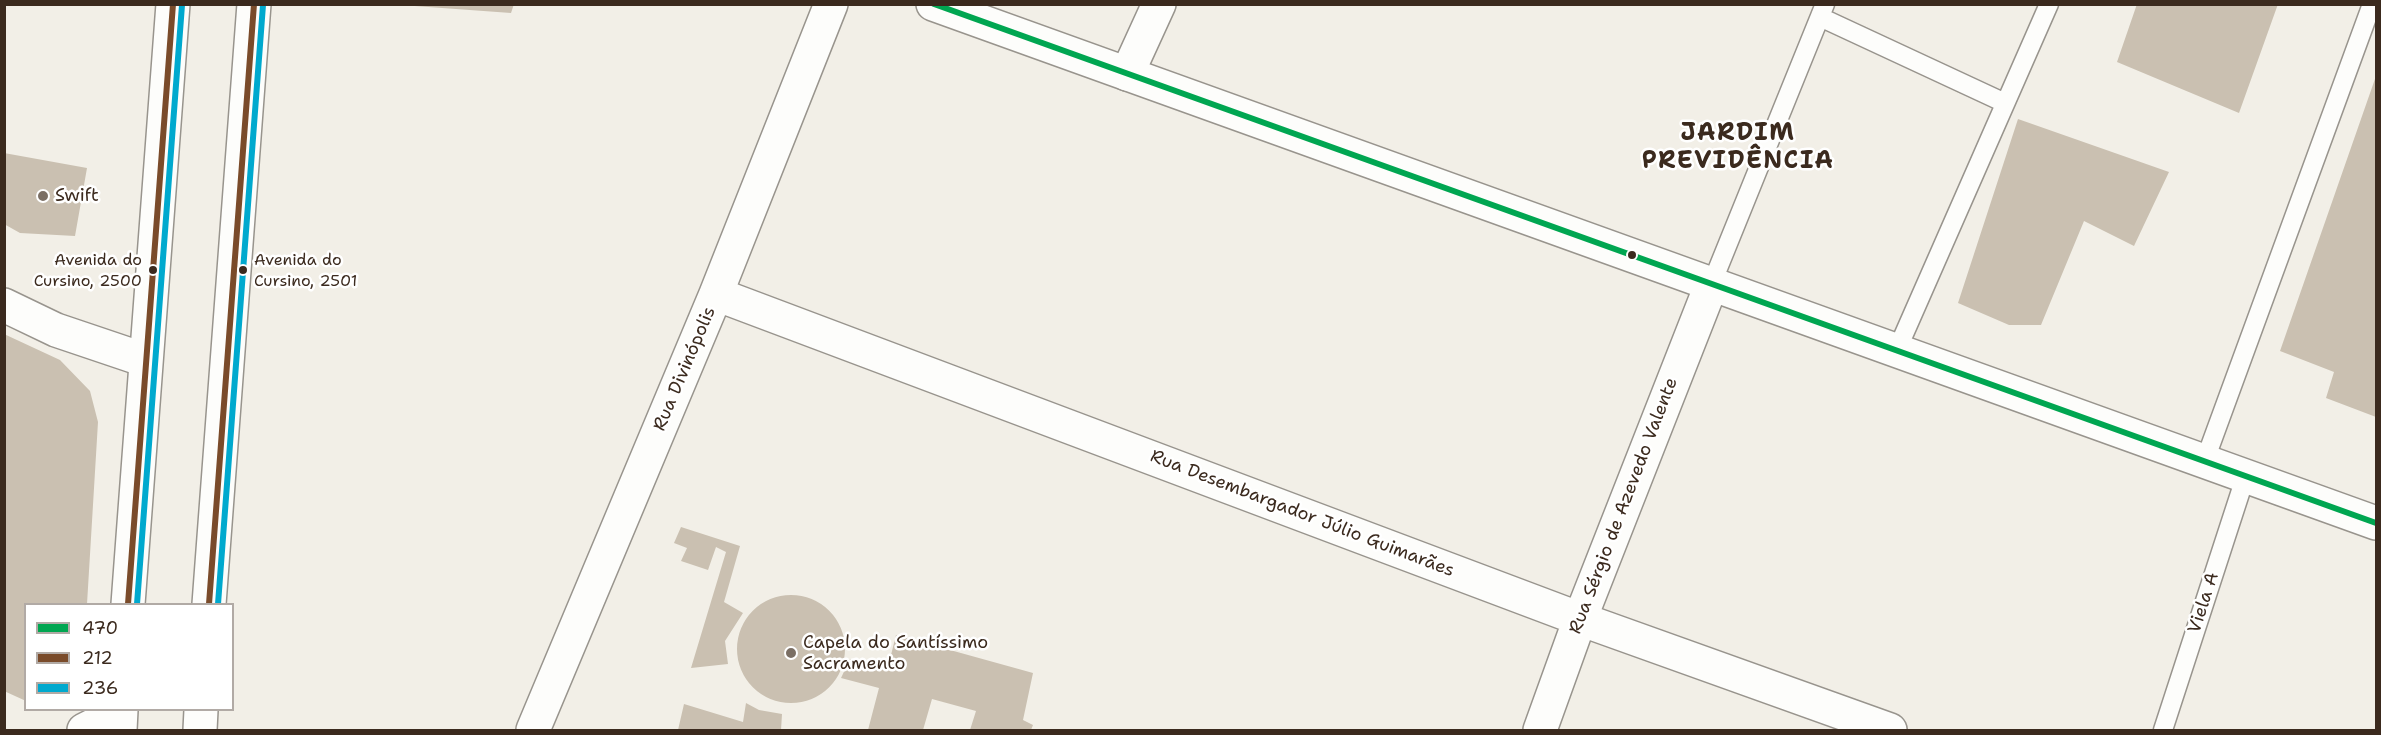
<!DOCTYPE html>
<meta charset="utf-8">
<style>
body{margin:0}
#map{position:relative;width:2381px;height:735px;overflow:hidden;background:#f2efe7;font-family:"Shantell Sans",sans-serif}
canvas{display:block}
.frame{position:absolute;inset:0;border:6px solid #3b2a1e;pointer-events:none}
.legend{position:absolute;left:24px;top:603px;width:210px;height:108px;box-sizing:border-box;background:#fff;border:2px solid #b1aaa5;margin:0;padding:8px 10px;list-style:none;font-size:18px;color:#3b2a1e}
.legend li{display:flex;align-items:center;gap:12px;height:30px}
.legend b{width:30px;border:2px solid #b1aaa5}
</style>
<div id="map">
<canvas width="2381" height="735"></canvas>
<div class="frame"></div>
<ul class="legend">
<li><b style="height:8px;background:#00a651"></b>470</li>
<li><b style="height:8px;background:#7a4b2a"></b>212</li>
<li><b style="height:8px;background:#00a9ce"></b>236</li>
</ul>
</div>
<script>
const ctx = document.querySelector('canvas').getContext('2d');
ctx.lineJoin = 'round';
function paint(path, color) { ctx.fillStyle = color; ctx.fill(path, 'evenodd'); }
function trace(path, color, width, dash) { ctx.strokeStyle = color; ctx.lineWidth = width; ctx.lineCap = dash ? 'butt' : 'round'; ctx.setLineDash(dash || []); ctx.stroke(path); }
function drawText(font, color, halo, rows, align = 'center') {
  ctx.font = font + ' "Shantell Sans",sans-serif'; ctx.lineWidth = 5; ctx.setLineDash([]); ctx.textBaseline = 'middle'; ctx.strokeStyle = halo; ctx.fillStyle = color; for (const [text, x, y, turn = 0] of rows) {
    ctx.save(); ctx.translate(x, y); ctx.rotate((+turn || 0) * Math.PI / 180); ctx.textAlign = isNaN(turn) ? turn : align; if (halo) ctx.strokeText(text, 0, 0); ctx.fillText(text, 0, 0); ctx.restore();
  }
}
const building = new Path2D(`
 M387 4H514L511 13Z
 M2137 4H2278L2239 113 2117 62Z
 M2376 76V417L2326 398 2334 372 2280 351Z
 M2018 119 2169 172 2134 246 2084 221 2041 325H2009L1958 303Z
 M4 153 87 168 75 236 20 233 4 224Z
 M4 334 60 360 90 391 98 422 87 604H26V701L4 691Z
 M681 527 740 546 724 602 743 613 725 641 728 664 691 668 726 552 716 547 708 570 681 561 687 548 674 543Z
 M737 649a54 54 0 1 1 108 0a54 54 0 1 1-108 0Z
 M896 635 1033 673 1023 720 1033 725 1031 730H970L976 711 932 699 923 730H868L879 688 841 678 850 659 887 671Z
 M746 703 759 710 782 714 781 730H678L684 704 743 722Z`);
const lane = new Path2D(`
 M1820 17 2005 103
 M1712 283 1825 4
 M1897 350 2049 4
 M2205 460 2372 4
 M2163 730 2246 475`);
const street = new Path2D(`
 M1127 74 1159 4
 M716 294 1580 619 1890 730
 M4 305 56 330 145 360
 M84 730 96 724 108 710
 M533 730 716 294 831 4
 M1540 730 1580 619 1712 283`);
const secondary = new Path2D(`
 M933 4 2376 523
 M128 604 173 4
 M209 604 254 4
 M120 730 121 710
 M200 730 201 710`);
const bus1 = new Path2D(`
 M934 4 2376 523`);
const bus2 = new Path2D(`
 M128 604 173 4
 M209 604 254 4`);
const bus3 = new Path2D(`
 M137 604 182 5
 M218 604 263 5`);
const markers = [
 [43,196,6,"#7b6f64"],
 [1632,255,5,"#3b2a1e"],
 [153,270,5,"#3b2a1e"],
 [243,270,5,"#3b2a1e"],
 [791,653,6,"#7b6f64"]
];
const busNames = [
 ["Avenida do",142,261],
 ["Cursino, 2500",142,282],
 ["Avenida do",254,261,"left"],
 ["Cursino, 2501",254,282,"left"]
];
const poiNames = [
 ["Swift",55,196],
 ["Capela do Santíssimo",803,643],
 ["Sacramento",803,664]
];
const streetNames = [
 ["Rua Divinópolis",685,369,-67],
 ["Rua Sérgio de Azevedo Valente",1624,506,-69],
 ["Rua Desembargador Júlio Guimarães",1302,514,21],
 ["Viela A",2204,603,-72]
];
const districtNames = [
 ["JARDIM",1738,134],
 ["PREVIDÊNCIA",1738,162]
];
paint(building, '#cac0b1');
trace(lane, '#98948d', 21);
trace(street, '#98948d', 36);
trace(secondary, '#98948d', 36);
trace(lane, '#fdfdfb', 18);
trace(street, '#fdfdfb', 33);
trace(secondary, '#fdfdfb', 33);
trace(bus1, '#00a651', 6);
trace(bus2, '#7a4b2a', 6);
trace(bus3, '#00a9ce', 6);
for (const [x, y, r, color] of markers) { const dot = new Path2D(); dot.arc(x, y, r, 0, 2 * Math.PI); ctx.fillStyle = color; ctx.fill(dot); trace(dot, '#fff', 2); }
drawText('16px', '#3b2a1e', '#fff', busNames, 'right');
drawText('18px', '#3b2a1e', '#fff', poiNames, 'left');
drawText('18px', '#3b2a1e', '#fff', streetNames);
ctx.letterSpacing = '1.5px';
drawText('bold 24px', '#3b2a1e', '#fff', districtNames);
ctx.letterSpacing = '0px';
</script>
